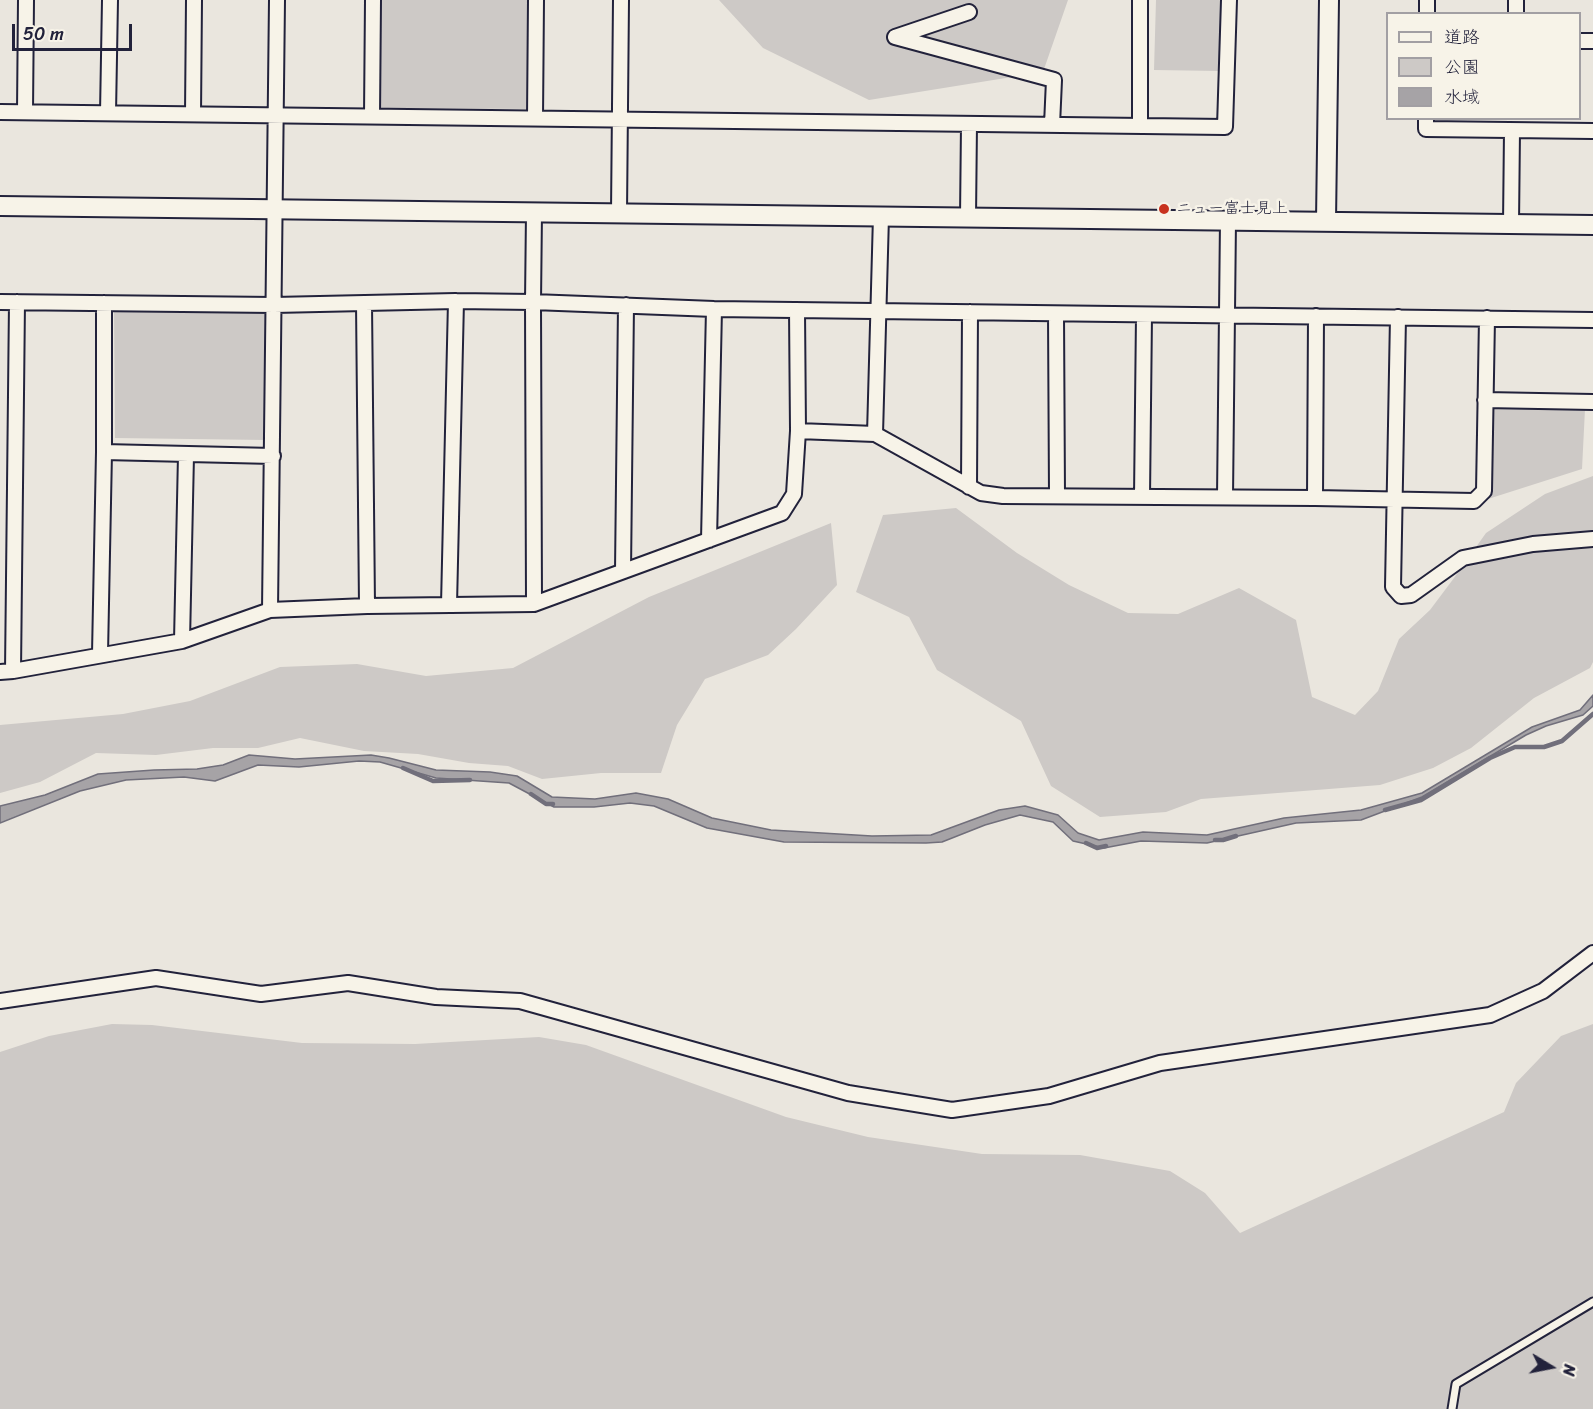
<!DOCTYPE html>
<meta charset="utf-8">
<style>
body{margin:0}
#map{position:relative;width:1593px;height:1409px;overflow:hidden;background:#eae6de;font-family:Sriracha,"Klee One",sans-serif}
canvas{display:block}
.legend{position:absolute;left:1386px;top:12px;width:195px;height:108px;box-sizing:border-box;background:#f7f3e8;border:2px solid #a29fa3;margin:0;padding:8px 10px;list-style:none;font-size:18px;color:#22223b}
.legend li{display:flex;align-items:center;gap:12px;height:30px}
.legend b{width:30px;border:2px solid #a29fa3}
.north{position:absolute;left:1521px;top:1337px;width:60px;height:60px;-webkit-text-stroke:4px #f7f3e8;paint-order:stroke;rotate:100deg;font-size:16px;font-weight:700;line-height:24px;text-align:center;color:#22223b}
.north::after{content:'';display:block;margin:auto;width:21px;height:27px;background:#22223b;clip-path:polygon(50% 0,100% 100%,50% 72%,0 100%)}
.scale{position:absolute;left:12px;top:24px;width:120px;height:27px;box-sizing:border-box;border:3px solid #22223b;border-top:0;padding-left:8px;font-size:18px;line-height:21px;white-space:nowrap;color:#22223b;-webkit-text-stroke:4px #f7f3e8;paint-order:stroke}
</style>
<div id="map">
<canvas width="1593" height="1409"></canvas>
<ul class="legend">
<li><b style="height:8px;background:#f7f3e8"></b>道路</li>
<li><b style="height:16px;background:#cdc9c6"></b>公園</li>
<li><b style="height:16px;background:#a6a3a6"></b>水域</li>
</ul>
<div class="north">N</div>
<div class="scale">50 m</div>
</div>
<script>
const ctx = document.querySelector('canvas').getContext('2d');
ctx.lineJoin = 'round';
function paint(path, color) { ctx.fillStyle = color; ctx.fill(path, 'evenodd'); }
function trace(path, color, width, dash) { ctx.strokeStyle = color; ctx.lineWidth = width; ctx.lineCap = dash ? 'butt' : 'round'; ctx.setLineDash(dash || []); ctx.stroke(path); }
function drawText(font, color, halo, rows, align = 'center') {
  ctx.font = font + ' Sriracha,"Klee One",sans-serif'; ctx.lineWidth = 5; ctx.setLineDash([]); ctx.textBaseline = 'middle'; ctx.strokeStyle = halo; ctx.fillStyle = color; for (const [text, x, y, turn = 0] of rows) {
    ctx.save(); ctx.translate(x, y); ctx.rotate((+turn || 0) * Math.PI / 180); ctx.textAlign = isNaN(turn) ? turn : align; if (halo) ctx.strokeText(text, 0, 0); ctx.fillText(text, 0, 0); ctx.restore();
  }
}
const green = new Path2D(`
 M380 0H530L529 109 379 108Z
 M719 0H1068L1043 72 869 100 763 48Z
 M1156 0H1222L1220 71 1154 70Z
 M114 308 268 310 266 440 115 438Z
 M1493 407 1585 409 1582 469 1488 499Z
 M1593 476V662L1590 668 1534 698 1471 748 1433 768 1380 785 1201 799 1166 812 1100 817 1051 786 1021 721 937 670 909 617 856 592 883 515 956 508 1017 553 1069 585 1128 613 1178 614 1239 588 1296 620 1312 697 1355 715 1378 691 1399 639 1430 610 1454 578 1486 533 1545 494Z
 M831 523 837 585 796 629 768 655 705 679 677 725 661 773H601L542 779 508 766 469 763 418 754 364 751 300 738 258 748H213L156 755 96 753 40 782 0 793V725L123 714 190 701 280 667 357 664 426 676 513 668 649 597Z
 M112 1024 152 1025 302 1043 415 1044 539 1037 586 1045 786 1117 868 1137 982 1154 1080 1155 1170 1171 1205 1193 1240 1233 1504 1112 1516 1083 1561 1036 1593 1024V1409H0V1052L49 1036Z`);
const water = new Path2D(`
 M1593 695V706L1583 715 1546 726 1526 735 1422 797 1361 820 1296 823 1207 843 1141 841 1104 848 1073 841 1053 822 1020 815 985 825 942 842 926 843 784 842 707 828 654 806 630 803 594 807H554L509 783 436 778 380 762 359 761 299 767 258 765 215 781 184 777 126 780 80 791 0 823V806L45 795 98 774 154 770 197 769 223 765 249 755 295 759 371 755 389 758 436 770 490 772 517 776 552 797 595 799 636 793 668 799 712 818 771 830 872 836 931 835 999 810 1025 806 1058 815 1078 833 1099 840 1143 832 1207 835 1284 818 1361 810 1422 793 1532 727 1580 710Z`);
const stream = new Path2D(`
 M403 768 433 781 470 780
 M531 794 546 804H553
 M1385 810 1421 800 1490 758 1515 747H1544L1562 741 1593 714
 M1215 840H1223L1236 836
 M1086 843 1097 848 1106 846`);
const lane = new Path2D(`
 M1452 1409 1456 1384 1593 1302`);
const street = new Path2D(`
 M1140 0V126
 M969 12 895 37 1054 80 1052 125
 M1427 14V0
 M1516 14V0
 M1580 41H1593
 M0 112 1225 127 1229 0
 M25 112 26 0
 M108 113 110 0
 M193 114 194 0
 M372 116 373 0
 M535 118 536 0
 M1426 118V129L1593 131
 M534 212 533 302 534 604
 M619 213 621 0
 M968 217 969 124
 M1511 224 1512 131
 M0 302 274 305 456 301 533 302 714 309 1593 320
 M364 303 367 606
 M1056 314 1057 496
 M1398 317 1393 587 1401 596 1411 595 1463 558 1533 544 1593 539
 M1485 400 1593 402
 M798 431 875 434 981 493 1003 496 1315 498 1474 501 1484 491 1487 318
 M875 434 881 216
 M104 452 273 456
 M969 487 970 312
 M1142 497 1144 315
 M1225 497 1228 220
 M1315 498 1316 316
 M709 540 714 309
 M623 571 626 305
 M449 605 456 301
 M270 610 277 0
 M182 641 186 455
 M100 654 104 452V303
 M13 671 17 302
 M0 672 13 671 182 641 270 610 367 606 534 604 782 513 794 494 798 431 797 310
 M0 1001 156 978 261 994 348 983 436 997 520 1001 848 1093 952 1110 1049 1096 1160 1063 1490 1015 1543 991 1593 953`);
const secondary = new Path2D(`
 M0 206 1593 225
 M1326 221 1329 0`);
const markers = [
 [1164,209,6,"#c8321e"]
];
const poiNames = [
 ["ニュー富士見上",1176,209]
];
paint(green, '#cdc9c6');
paint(water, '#a6a3a6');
trace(water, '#716f7b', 1.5);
trace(stream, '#716f7b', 4.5);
trace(lane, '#22223b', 11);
trace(street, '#22223b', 18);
trace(secondary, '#22223b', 22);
trace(lane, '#f7f3e8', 7);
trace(street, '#f7f3e8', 14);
trace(secondary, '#f7f3e8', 18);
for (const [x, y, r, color] of markers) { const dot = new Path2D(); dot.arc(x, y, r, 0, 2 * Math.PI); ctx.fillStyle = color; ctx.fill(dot); trace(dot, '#f7f3e8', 2); }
drawText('16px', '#22223b', '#f7f3e8', poiNames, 'left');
</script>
